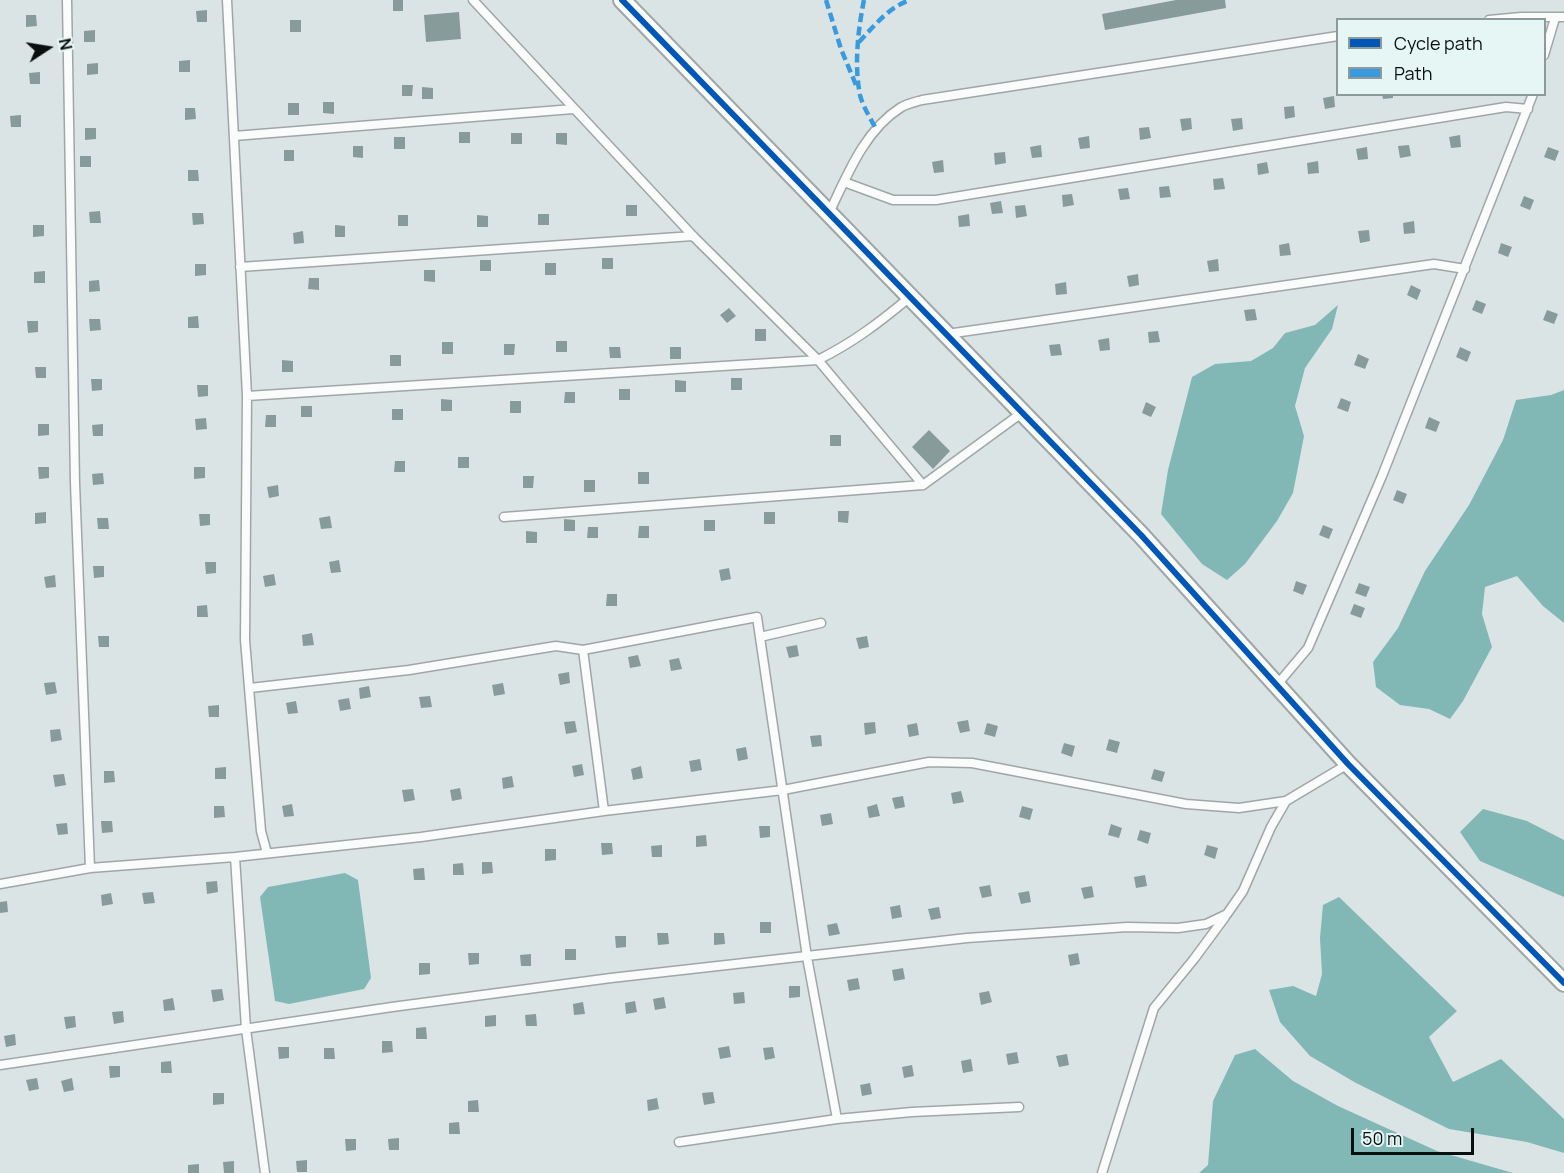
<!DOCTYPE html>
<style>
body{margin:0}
#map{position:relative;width:1564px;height:1173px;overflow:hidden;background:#dbe4e4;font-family:Manrope,sans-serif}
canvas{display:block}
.legend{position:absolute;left:1336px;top:18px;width:210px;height:78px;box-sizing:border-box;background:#e5f6f5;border:2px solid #8d9a99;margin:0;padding:8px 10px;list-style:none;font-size:18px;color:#090f0f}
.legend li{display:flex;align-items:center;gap:12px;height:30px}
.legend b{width:30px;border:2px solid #8d9a99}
.north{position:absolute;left:18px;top:18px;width:60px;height:60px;-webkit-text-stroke:4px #e5f6f5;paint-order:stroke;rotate:78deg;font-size:16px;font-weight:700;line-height:24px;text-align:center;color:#090f0f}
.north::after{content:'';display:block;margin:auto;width:21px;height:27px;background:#090f0f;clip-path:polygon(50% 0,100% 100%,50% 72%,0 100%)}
.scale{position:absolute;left:1351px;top:1128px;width:123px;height:27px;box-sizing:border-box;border:3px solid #090f0f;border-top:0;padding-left:8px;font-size:18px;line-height:21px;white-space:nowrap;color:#090f0f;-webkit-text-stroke:4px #e5f6f5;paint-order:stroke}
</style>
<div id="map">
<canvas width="1564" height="1173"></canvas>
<ul class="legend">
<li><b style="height:8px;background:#0057b8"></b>Cycle path</li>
<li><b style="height:8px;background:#3a9ade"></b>Path</li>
</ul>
<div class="north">N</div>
<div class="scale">50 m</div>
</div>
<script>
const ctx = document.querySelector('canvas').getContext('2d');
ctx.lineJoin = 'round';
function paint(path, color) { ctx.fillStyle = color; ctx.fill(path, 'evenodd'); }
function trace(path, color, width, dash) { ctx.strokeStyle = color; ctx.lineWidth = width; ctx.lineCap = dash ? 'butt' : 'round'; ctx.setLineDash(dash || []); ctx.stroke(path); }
const water = new Path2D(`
 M1338 305 1332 329 1305 368 1295 406 1304 436 1293 493 1277 521 1245 564 1227 580 1202 564 1161 514 1168 470 1192 377 1215 364 1251 361 1273 348 1285 333 1315 325Z
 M1564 390V623L1543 606 1517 576 1485 587 1482 614 1492 647 1463 701 1450 719 1429 709 1400 705 1376 687 1373 662 1398 628 1425 571 1469 505 1503 440 1516 400 1551 395Z
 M1483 809 1527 821 1564 840V897L1480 861 1460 832Z
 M345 873 358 880 371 978 364 989 289 1004 275 1001 260 897 268 887Z
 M1339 897 1457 1011 1429 1037 1453 1082 1501 1059 1564 1119V1153L1527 1142 1449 1129 1356 1083 1310 1056 1280 1022 1269 990 1293 986 1316 996 1322 974 1320 938 1323 905Z
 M1255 1049 1293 1081 1338 1106 1437 1151 1513 1173H1199L1208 1165 1213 1101 1235 1055Z`);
const building = new Path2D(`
 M393 0H403V11H393Z
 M1176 0H1225L1226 8 1105 30 1102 14Z
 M207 10V22H197L196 11Z
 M459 12 461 39 426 42 424 15Z
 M26 15H36L37 26 26 27Z
 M290 20H301V32H290Z
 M95 30V42H84V31Z
 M190 60V72H179V61Z
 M98 63V74L87 75V64Z
 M40 72V84H30L29 73Z
 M402 85H413L412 96H402Z
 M422 87 433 88V99H422Z
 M1382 94H1393V98L1383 99Z
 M1334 96 1335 107 1325 109 1323 98Z
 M323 102H334V114L323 113Z
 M288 103H299V115H288Z
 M1294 106 1295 117 1285 119 1284 107Z
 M185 108H195L196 119 185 120Z
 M21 115V127H11L10 116Z
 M1191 118 1192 129 1182 131 1180 119Z
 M1242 118 1243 129 1233 131 1231 119Z
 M1149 127 1151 138 1140 140 1139 128Z
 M85 128H96V139L85 140Z
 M459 132H470V143H459Z
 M511 133H522V144H511Z
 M556 133H567V145L556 144Z
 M1460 135 1461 147 1451 148 1449 137Z
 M1089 136 1090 148 1080 149 1078 138Z
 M394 137H405V149H394Z
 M1041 145 1042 157 1032 158 1030 147Z
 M1409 145 1411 156 1400 158 1398 146Z
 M353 146H363V158L353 157Z
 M1367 147 1368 159 1358 160 1356 149Z
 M1548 147 1559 151 1555 161 1544 157Z
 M284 150H294V161H284Z
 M1005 152 1006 163 995 165 994 153Z
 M80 156H91V167H80Z
 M943 160 944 172 934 173 932 162Z
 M1318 161 1319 173 1308 174 1307 163Z
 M1267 162 1269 173 1258 175 1257 164Z
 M188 170H198L199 181H188Z
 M1223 178 1225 189 1214 190 1213 179Z
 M1169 186 1171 197 1160 198 1159 187Z
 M1128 188 1130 199 1120 200 1118 189Z
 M1072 194 1074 205 1063 207 1062 195Z
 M1524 196 1534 200 1530 210 1520 206Z
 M1001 201 1003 213 992 214 990 203Z
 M626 205H637V216H626Z
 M1025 205 1027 216 1016 218 1015 206Z
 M100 211 101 223H90L89 212Z
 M192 213H203L204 224 193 225Z
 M538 214H549V225H538Z
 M969 214 970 226 959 227 958 216Z
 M398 215H408V226H398Z
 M477 215 488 216V227H477Z
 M1414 221 1415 233 1404 234 1403 223Z
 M33 225H44V236L33 237Z
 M335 225 345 226V237H335Z
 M1369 230 1370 241 1360 243 1358 231Z
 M303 231 304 243 294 244 293 233Z
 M1289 243 1291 255 1280 256 1279 245Z
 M1501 243 1512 247 1508 257 1498 253Z
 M602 258H613V269H602Z
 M1218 259 1219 271 1209 272 1207 261Z
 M480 260H491V271H480Z
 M545 263H556V275H545Z
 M195 264H206V275L195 276Z
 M424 270H435V282L424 281Z
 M45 271V283H34V272Z
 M1138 274 1139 285 1129 287 1127 276Z
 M309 278H319V290L308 289Z
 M99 280 100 291 89 292V281Z
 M1066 282 1067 294 1056 295 1055 284Z
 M1411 285 1421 290 1417 300 1407 295Z
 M1476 300 1486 304 1482 314 1472 310Z
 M729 308 736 316 727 323 720 315Z
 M1255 309 1257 320 1246 321 1244 310Z
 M1547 310 1558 314 1554 324 1543 320Z
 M198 316 199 328H188V317Z
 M89 319H100L101 330 90 331Z
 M27 321H38V332L28 333Z
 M755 329H766V341H755Z
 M1158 331 1160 342 1149 343 1148 332Z
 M1109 338 1110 350 1100 351 1098 340Z
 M556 341H567V352H556Z
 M442 342H453V354H442Z
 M504 344H515L514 355H504Z
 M1060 344 1062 355 1051 356 1049 345Z
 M609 347H620L621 358H610Z
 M670 347H681V359H670Z
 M1460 347 1471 352 1467 362 1456 357Z
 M1358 354 1369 359 1365 369 1354 365Z
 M390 355H401V366H390Z
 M282 360 293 361V372H282Z
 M35 367H46V378H36Z
 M731 378H742V390H731Z
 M91 379H102V390L92 391Z
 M675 380 686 381V392H675Z
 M197 385H208V396L198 397Z
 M619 389H630V400H619Z
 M565 392H575V403H564Z
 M1341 398 1351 402 1348 412 1337 408Z
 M441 399 452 400V411H441Z
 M510 401H521V413H510Z
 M1146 402 1156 407 1151 417 1142 413Z
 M301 406H312V417H301Z
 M392 409H403V420H392Z
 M266 415H276V427H265Z
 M1429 417 1440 422 1436 432 1425 428Z
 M206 418 207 429 196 430 195 419Z
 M38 424H49V435L38 436Z
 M103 424V436H93L92 425Z
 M929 430 950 451 933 469 912 447Z
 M830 435H841V446H830Z
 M458 457H469V468H458Z
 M395 461H405V472H394Z
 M38 467H49V478L39 479Z
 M194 467H205V478L194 479Z
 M638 472H649V484H638Z
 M103 473 104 484 93 485 92 474Z
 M523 476H534L533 488H523Z
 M584 480H595V492H584Z
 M278 485 279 496 269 498 267 487Z
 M1397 490 1407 494 1403 504 1393 500Z
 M838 511H849L848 523 838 522Z
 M46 512V523L35 524V513Z
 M764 512H775V524H764Z
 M199 514H210V525L200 526Z
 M330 516 332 528 321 529 319 518Z
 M97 518H108L109 529H98Z
 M564 519 575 520V531H564Z
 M704 520H715V531H704Z
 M1323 525 1333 529 1329 539 1319 535Z
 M639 526H649V538H638Z
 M588 527H598V538H587Z
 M526 531 537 532V543H526Z
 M339 560 341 572 331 573 329 562Z
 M205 562H216V573L206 574Z
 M93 566H104V577L94 578Z
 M729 568 731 579 721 581 719 570Z
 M274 574 276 585 265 587 263 576Z
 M55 575 56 587 46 588 44 577Z
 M1296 581 1307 585 1303 595 1293 591Z
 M1359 583 1370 587 1366 597 1355 593Z
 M607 594H617V606H606Z
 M1354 604 1365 608 1361 618 1350 614Z
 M207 605 208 617H197V606Z
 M312 633 314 645 303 646 302 635Z
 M98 636H109V647H99Z
 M867 636 869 647 859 649 856 638Z
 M797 645 799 656 789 658 786 647Z
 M638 655 641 666 630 668 628 657Z
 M679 658 682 669 671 671 669 660Z
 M569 672 570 683 560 685 558 674Z
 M55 682 57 693 46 695 44 683Z
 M503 683 505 694 494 696 492 685Z
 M369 686 371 697 360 699 359 688Z
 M430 696 432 707 421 708 419 697Z
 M349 698 351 709 340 711 338 700Z
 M296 701 298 713 288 714 286 703Z
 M219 705V717H209L208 706Z
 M968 720 970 731 960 733 957 722Z
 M575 721 577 732 566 734 564 722Z
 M875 722 876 733 865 735 864 723Z
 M917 723 919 735 909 737 907 725Z
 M987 723 998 726 995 737 984 734Z
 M60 729 62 740 51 742 50 730Z
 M821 735 822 746 812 747 810 736Z
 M1109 739 1120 742 1117 753 1106 750Z
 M1064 743 1075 746 1072 757 1061 753Z
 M746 747 748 759 738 761 736 749Z
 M700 759 702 770 691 772 689 761Z
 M582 764 584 775 574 777 572 766Z
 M641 766 643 778 633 780 631 769Z
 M226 767V779H215V768Z
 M1154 769 1165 772 1162 782 1151 779Z
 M104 771H114L115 782 104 783Z
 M64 774 66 785 55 787 53 775Z
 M512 776 514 787 503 789 502 778Z
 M460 788 462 799 452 801 450 790Z
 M413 789 415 800 404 802 402 790Z
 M961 791 964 802 953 804 951 793Z
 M903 796 905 807 895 809 892 798Z
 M292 804 294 816 284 817 282 806Z
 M877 804 880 816 869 818 867 807Z
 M214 806H224L225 817 214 818Z
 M1022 806 1033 809 1030 820 1019 817Z
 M831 813 833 824 822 826 820 815Z
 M101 821H112L113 832 102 833Z
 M67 823 68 834 58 835 56 824Z
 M1111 824 1122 828 1119 838 1108 835Z
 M759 826H770V837L760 838Z
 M1140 830 1151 833 1148 844 1137 840Z
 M706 835 707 846 696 847V836Z
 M601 843H612L613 854 602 855Z
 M662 845V857H652L651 846Z
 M1207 845 1218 848 1215 859 1204 855Z
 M545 849H556V860L545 861Z
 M482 862H492L493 873 482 874Z
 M463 863 464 875H453V864Z
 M424 868 425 880H414L413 869Z
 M1145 875 1147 886 1136 888 1134 877Z
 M217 881 218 892 207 894 206 882Z
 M990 885 992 896 982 898 979 887Z
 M1092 886 1094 897 1084 899 1081 888Z
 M1029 891 1031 902 1021 904 1018 893Z
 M153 892 155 903 144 904 142 893Z
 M111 893 113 904 102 906 101 895Z
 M7 901 8 912 0 913V902Z
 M900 905 902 917 892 919 890 907Z
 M939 907 941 918 931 920 928 909Z
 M760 922H771V933H760Z
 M837 923 840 934 829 936 827 925Z
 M657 933H668L669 944 658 945Z
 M714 933H724L725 944 714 945Z
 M615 936H626V947L616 948Z
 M565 949H576V960H565Z
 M468 953H479V964L469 965Z
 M1078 953 1080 964 1070 966 1068 955Z
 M531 954V966H521L520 955Z
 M419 963H430V974L419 975Z
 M903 968 905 979 894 981 892 970Z
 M858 978 860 989 849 991 847 980Z
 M789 986H800V997L789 998Z
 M222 989 224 1000 213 1002 211 990Z
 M989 991 992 1002 981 1005 979 993Z
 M744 992 745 1003 734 1004 733 993Z
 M664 997 666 1008 655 1010 653 999Z
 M173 998 175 1010 164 1011 163 1000Z
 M635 1001 637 1012 626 1014 625 1003Z
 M583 1002 585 1014 574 1015 573 1004Z
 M123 1011 124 1022 114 1024 112 1012Z
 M536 1014 537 1026H526L525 1015Z
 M496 1015V1026L485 1027V1016Z
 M75 1016 76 1027 66 1029 64 1017Z
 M426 1027 427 1039H416V1028Z
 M15 1034 16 1045 6 1047 4 1036Z
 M382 1041H392L393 1052 382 1053Z
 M729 1046 731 1057 720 1059 718 1048Z
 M278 1047H289V1058L279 1059Z
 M773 1047 775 1058 765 1060 763 1048Z
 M324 1048H334L335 1059H324Z
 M1017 1052 1019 1063 1008 1065 1006 1054Z
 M1067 1054 1069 1065 1059 1067 1056 1056Z
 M971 1059 973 1071 963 1073 961 1061Z
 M171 1061 172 1073H161V1062Z
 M912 1065 914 1076 904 1078 902 1067Z
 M109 1066H120V1077L110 1078Z
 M37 1078 39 1089 29 1091 26 1080Z
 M72 1078 74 1090 64 1092 61 1081Z
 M870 1083 872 1094 862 1096 860 1085Z
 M713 1092 715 1103 704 1105 702 1093Z
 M213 1093H224V1104L213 1105Z
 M657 1098 659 1109 648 1111 647 1100Z
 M478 1100 479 1112H468V1101Z
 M459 1122 460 1134H449V1123Z
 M399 1138V1150H389L388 1139Z
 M345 1139H356V1150L346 1151Z
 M307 1160V1172H297L296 1161Z
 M234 1161V1173H224L223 1162Z
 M199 1164V1173H188V1165Z`);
const lane = new Path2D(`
 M67 0 75 483 90 868
 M227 0 247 396 245 640 261 831 267 853
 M473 0 693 236 818 360 923 485
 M1489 20 1521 17H1564
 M1544 55 1555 18
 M234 136 573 109
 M844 182 893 200H936L1506 107 1528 109
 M829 213C847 176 864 131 900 108 906 104 915 102 922 100L1338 36
 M240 267 693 236
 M947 334 1434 264 1465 269
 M247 396 818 360C854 342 880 322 910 297
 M504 517 923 485 1023 412
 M760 637 821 623
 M583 650 604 811
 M1276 686 1308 648 1382 476 1533 94
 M250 688 409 670 556 646 583 650 757 617 807 957 837 1119
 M235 857 246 1029 265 1173
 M0 884 90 868 235 857 421 837 604 811 783 790 929 762 972 763 1186 804 1239 808 1286 801 1348 764
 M0 1065 392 1007 611 978 967 938 1127 927 1178 928 1206 924 1227 914 1243 891 1271 827 1286 801
 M679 1142 837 1119 912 1112 1019 1107
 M1102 1173 1154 1008 1194 959 1225 917`);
const street = new Path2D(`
 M622 0 1141 535 1348 764 1564 983`);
const quiet = new Path2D(`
 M826 0 841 49 856 85
 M864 0C858 30 854 65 860 95 863 107 871 119 876 129
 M859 42C874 26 889 7 910 0`);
const cycleway = new Path2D(`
 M622 0 1141 535 1348 764 1564 983`);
paint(water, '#81b8b6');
paint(building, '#879b9a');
trace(lane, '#a0a6a6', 11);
trace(street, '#a0a6a6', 20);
trace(lane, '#fafbfb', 8);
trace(street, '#fafbfb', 16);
trace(quiet, '#3a9ade', 4.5, [9, 4.5]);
trace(cycleway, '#0057b8', 6);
</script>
